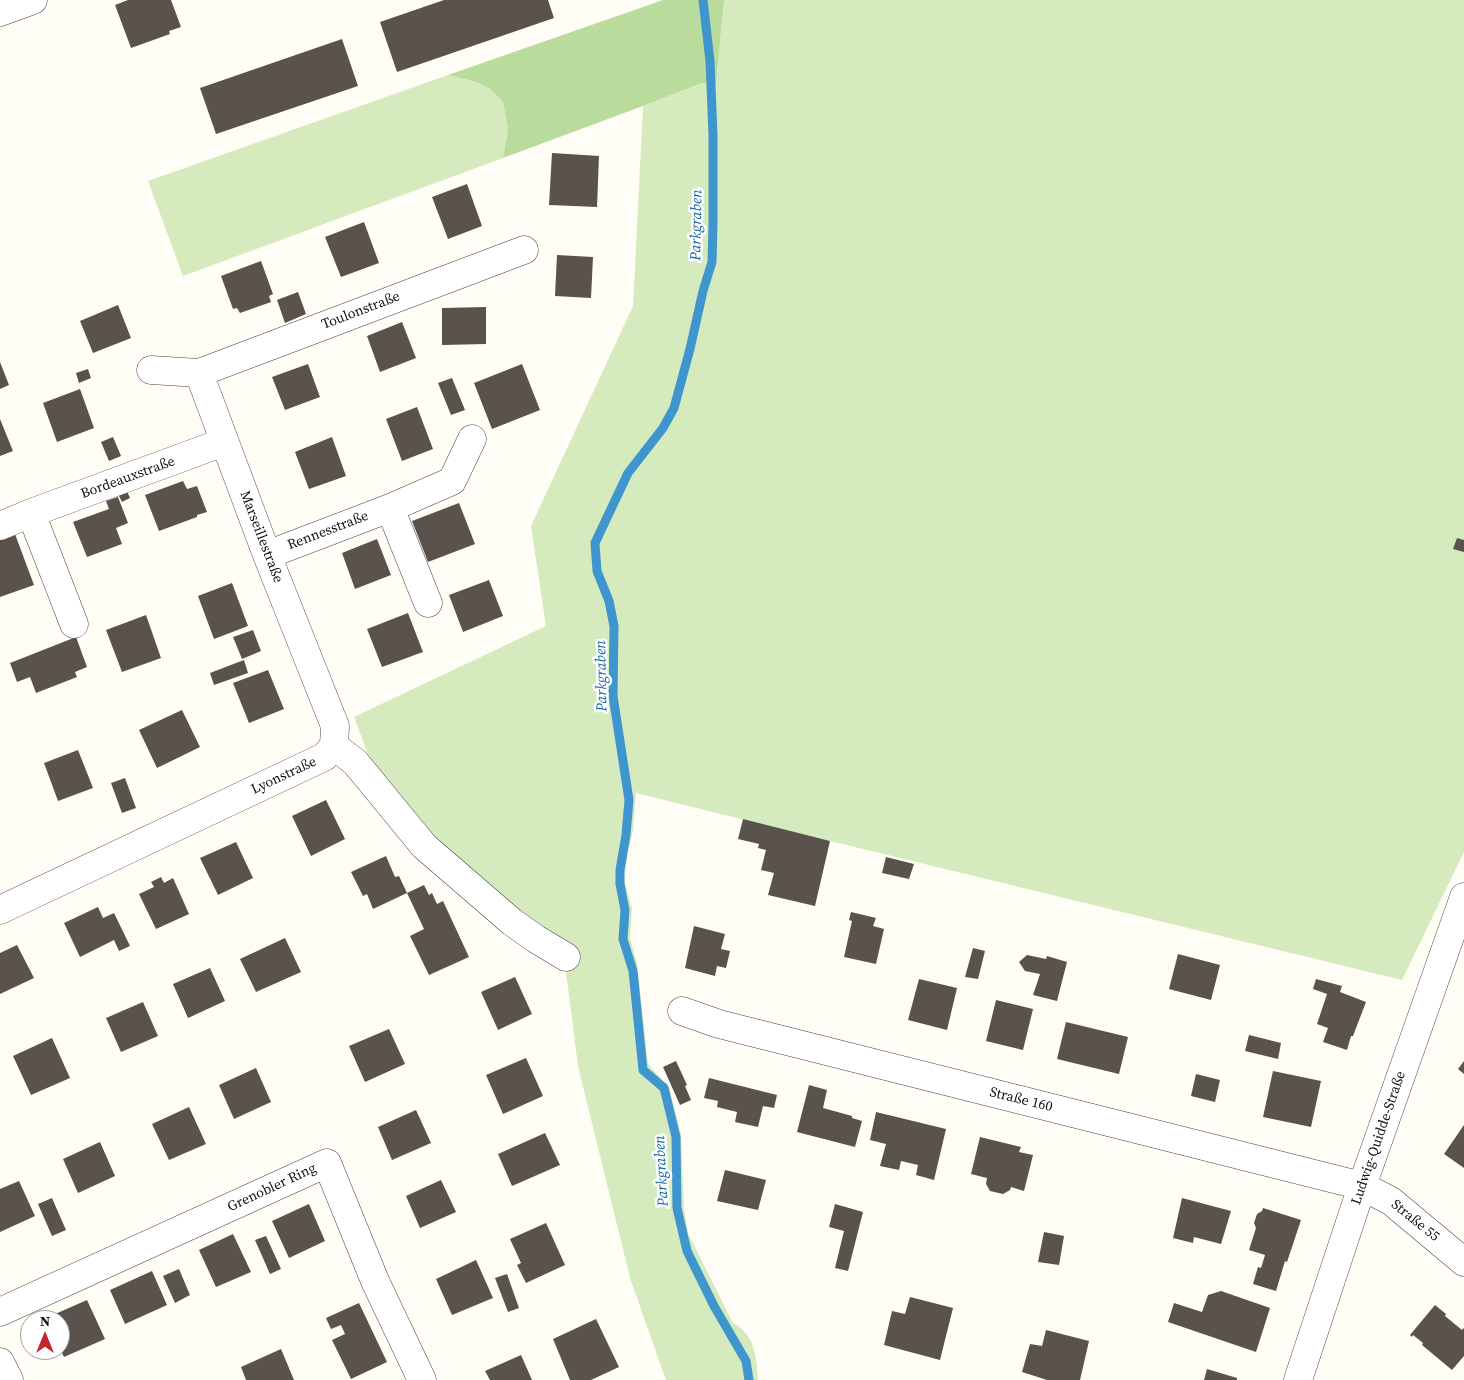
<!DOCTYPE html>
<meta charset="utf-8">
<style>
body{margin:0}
#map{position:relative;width:1464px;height:1380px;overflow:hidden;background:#fffdf5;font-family:"Source Serif 4",serif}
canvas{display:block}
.north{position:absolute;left:20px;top:1310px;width:50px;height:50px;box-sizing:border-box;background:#fff;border:1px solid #a0a0a0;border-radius:50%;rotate:0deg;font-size:14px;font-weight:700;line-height:20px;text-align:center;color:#111}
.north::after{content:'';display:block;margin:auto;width:18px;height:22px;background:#c4262e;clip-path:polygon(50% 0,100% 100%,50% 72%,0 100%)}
</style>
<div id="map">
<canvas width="1464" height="1380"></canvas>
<div class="north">N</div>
</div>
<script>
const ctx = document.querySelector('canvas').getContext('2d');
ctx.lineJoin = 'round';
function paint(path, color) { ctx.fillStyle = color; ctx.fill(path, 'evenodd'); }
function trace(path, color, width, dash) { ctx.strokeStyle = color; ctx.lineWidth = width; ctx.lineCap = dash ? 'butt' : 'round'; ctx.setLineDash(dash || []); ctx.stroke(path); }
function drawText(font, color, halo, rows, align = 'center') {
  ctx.font = font + ' "Source Serif 4",serif'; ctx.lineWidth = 5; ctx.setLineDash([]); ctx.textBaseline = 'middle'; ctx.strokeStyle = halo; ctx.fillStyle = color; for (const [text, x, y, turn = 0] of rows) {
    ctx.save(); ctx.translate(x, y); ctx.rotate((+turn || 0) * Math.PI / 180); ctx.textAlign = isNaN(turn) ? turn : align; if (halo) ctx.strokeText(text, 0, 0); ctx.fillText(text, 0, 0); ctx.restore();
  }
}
const green = new Path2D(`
 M724 0H1464V852L1402 980 830 841 636 793 633 831 628 851 624 879 632 909 630 938 637 963 648 1064 669 1087 681 1135 684 1208 688 1233 733 1323C756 1335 756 1357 758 1380H666L630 1278 578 1066 562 940 522 913 445 847 415 817 372 765 354 717 546 626 531 526 633 306 643 106 702 83 716 84Z
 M448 75 476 82 490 89 503 102 508 130 503 158 183 276 148 181Z`);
const forest = new Path2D(`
 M663 0H724L716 84 702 83 643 106 503 158 508 130 503 102 490 89 476 82 448 75Z`);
const stream = new Path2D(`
 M703 0 710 61 713 135V224L712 262 703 291 690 349 674 408 663 428 628 473 595 543 597 571 609 601 614 626 613 696 629 800 626 835 620 870V884L625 910 623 939 633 971 643 1070 664 1088 676 1137 677 1208 687 1251 714 1306 746 1361 749 1380`);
const building = new Path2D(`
 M128 0H171L181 27 169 31 170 34 131 48 115 5Z
 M444 0H548L554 18 397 72 380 22Z
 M342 39 358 86 216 134 200 88Z
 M552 153 599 156 597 207 549 205Z
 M467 184 482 226 448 239 432 197Z
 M364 222 379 263 341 277 325 237Z
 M557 255 593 257 591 298 555 296Z
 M261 261 273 294 269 296 271 302 240 313 237 308 233 309 221 276Z
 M298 292 306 314 285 323 277 300Z
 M118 305 131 338 93 353 80 321Z
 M486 307V344L442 345V308Z
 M402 322 416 358 380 372 367 336Z
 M0 362 9 385 0 389Z
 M308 364 320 397 285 410 272 377Z
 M522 364 540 410 492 429 474 383Z
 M88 369 91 378 79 383 76 373Z
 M452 378 465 410 451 415 438 383Z
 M80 389 94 428 57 442 43 403Z
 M417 407 433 449 402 461 386 419Z
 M0 419 13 451 0 456Z
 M113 437 121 456 109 461 101 442Z
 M332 437 346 476 309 489 295 452Z
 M183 481 187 489 197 486 207 512 197 515V517L159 531 145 495Z
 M127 491 130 498 122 502 118 494Z
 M118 497 128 523 116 528 122 544 87 557 73 522 109 509 106 501Z
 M459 503 475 544 428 562 412 521Z
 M15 534 34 585 0 597V540Z
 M1457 538 1464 540V552L1453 549Z
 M377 539 391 575 355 589 342 553Z
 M489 580 503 616 463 632 449 595Z
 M232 583 248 626 214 639 198 596Z
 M408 613 423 652 382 667 367 629Z
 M146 615 161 658 122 672 106 630Z
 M253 630 261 651 242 659 233 637Z
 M76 637 87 667 75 672 77 677 36 693 30 677 17 682 10 663Z
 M244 660 248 673 214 685 210 673Z
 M268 670 284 709 249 723 233 683Z
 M182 710 200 747 157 768 139 730Z
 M78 750 93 788 58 801 44 763Z
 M125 778 136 808 122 813 111 783Z
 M326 800 345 839 311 856 292 816Z
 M743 819 830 841 815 906 768 895 774 873 761 870 766 850 758 848 759 844 738 839Z
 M236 842 253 878 218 895 200 858Z
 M386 856 395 877 399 876 407 893 373 909 367 894 363 896 351 872Z
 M886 857 914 864 909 879 882 873Z
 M161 877 164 883 173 878 189 914 156 929 139 894 154 887 151 882Z
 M424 885 429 895 432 893 437 904 443 901 469 957 429 975 410 936 424 929 407 893Z
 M98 907 103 918 114 913 130 946 119 951 114 940 80 957 64 923Z
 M851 912 876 918 873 926 884 929 876 964 844 957 852 921 849 920Z
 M694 926 725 934 721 949 730 951 726 968 717 966 715 976 685 968Z
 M285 938 301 972 256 992 240 959Z
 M17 945 34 978 0 994V953Z
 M973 948 985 951 978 979 965 977Z
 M1178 954 1220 965 1211 1000 1169 989Z
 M1027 955 1046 959 1047 956 1067 962 1057 1001 1033 995 1040 974 1025 971 1019 962Z
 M210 968 225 1001 188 1018 173 984Z
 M515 977 532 1014 498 1030 481 992Z
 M919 979 957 988 947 1030 908 1020Z
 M1316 979 1342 986 1340 992 1366 1002 1353 1036H1351L1347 1050 1323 1042 1328 1028 1317 1024 1327 994 1313 989Z
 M996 1000 1033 1009 1023 1050 986 1041Z
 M143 1002 158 1036 121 1052 106 1018Z
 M1066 1022 1128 1037 1119 1074 1057 1059Z
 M389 1029 405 1064 365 1082 349 1046Z
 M1249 1035 1281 1043 1278 1059 1245 1051Z
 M52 1038 70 1078 31 1095 13 1056Z
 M526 1058 543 1096 503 1114 486 1075Z
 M676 1061 687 1085 685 1086 691 1100 680 1105 663 1067Z
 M1464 1061V1074L1458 1069Z
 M256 1068 271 1102 234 1119 219 1085Z
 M1273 1071 1321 1081 1311 1127 1263 1117Z
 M1196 1074 1220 1080 1215 1102 1191 1096Z
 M709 1078 777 1095 774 1108 763 1106 758 1127 735 1122 737 1112 717 1107 718 1101 704 1098Z
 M809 1085 827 1090 823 1108 852 1116V1118L862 1121 855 1147 797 1132Z
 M189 1107 206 1144 169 1160 152 1124Z
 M416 1110 431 1143 392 1160 378 1127Z
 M876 1112 946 1129 934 1180 916 1175 918 1165 901 1161 899 1170 880 1166 886 1144 870 1140Z
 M1464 1125V1168L1444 1154Z
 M545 1133 560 1165 512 1186 498 1154Z
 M980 1137 1021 1147 1019 1152 1033 1155 1024 1191 1011 1187 1010 1190 1003 1194 990 1191 986 1184 987 1178 971 1174Z
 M100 1142 115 1176 78 1193 63 1159Z
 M725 1170 766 1180 758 1210 717 1201Z
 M441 1180 456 1212 420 1228 406 1196Z
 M19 1181 35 1216 0 1232V1189Z
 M52 1198 66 1230 52 1236 38 1204Z
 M1182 1198 1231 1211 1221 1244 1194 1237 1193 1243 1173 1238Z
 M309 1204 325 1241 289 1258 272 1221Z
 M835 1204 863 1212 848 1271 835 1268 844 1231 829 1227Z
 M1263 1208 1301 1220 1287 1262 1285 1261 1276 1291 1253 1284 1258 1267 1261 1268 1265 1255 1249 1250 1256 1228 1254 1223 1257 1214 1262 1211Z
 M546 1223 565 1265 526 1283 517 1265 521 1263 510 1239Z
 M1044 1232 1064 1236 1059 1265 1038 1262Z
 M233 1234 251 1272 216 1287 199 1250Z
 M266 1236 281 1269 270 1274 255 1240Z
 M476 1260 493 1298 452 1315 436 1279Z
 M179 1269 190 1295 175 1303 163 1276Z
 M152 1271 167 1305 125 1324 110 1290Z
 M507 1274 519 1308 508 1312 495 1278Z
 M1221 1291 1270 1308 1256 1352 1168 1322 1174 1303 1202 1312 1208 1295Z
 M910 1297 953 1308 940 1360 884 1345 892 1311 905 1314Z
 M87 1300 105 1339 64 1357 60 1349V1320H47L46 1318Z
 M359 1303 387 1362 351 1379 332 1340 345 1334 341 1325 331 1329 326 1318Z
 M1435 1305 1446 1314 1445 1316 1462 1330 1463 1328 1464 1329V1356L1452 1370 1422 1345 1423 1343 1413 1335 1412 1337 1410 1335Z
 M596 1319 619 1367 591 1380H570L553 1339Z
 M1046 1330 1089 1341 1080 1380H1047L1022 1372 1030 1344 1042 1346Z
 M281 1349 294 1380H246L241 1367Z
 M521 1355 532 1380H490L485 1371Z
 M1207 1369 1237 1378V1380H1204Z`);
const minor = new Path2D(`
 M0 12 33 0
 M151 370 199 373 524 250
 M199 373 267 555 335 726 334 746
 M390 508 428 603
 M31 513 74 624
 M0 526 31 513 224 442
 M267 555 390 508 452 481 472 439
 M334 746 355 762 424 846 512 922 536 939 566 957
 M0 910 324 757 334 746
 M682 1011 719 1024 1362 1186 1391 1201 1464 1262
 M0 1312 327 1163 375 1281 422 1380
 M0 1362 9 1380
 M1298 1380 1362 1186 1464 897`);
const streetNames = [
 ["Toulonstraße",361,311,-21],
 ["Bordeauxstraße",128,478,-20],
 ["Rennesstraße",328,531,-21],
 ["Marseillestraße",261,537,69],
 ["Lyonstraße",284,776,-25],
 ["Straße 160",1021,1100,14],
 ["Ludwig-Quidde-Straße",1379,1138,-71],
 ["Grenobler Ring",272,1188,-25],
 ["Straße 55",1415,1221,39]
];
const waterNames = [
 ["Parkgraben",697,225,-89],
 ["Parkgraben",602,676,-91],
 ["Parkgraben",662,1171,-93]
];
paint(green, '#d5ebbd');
paint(forest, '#b9dc9c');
trace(stream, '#3f96cf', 9);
paint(building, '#5a524d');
trace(minor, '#444', 29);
trace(minor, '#fff', 28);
drawText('14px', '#111', '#fff', streetNames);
drawText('italic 15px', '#1768a6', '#fff', waterNames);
</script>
